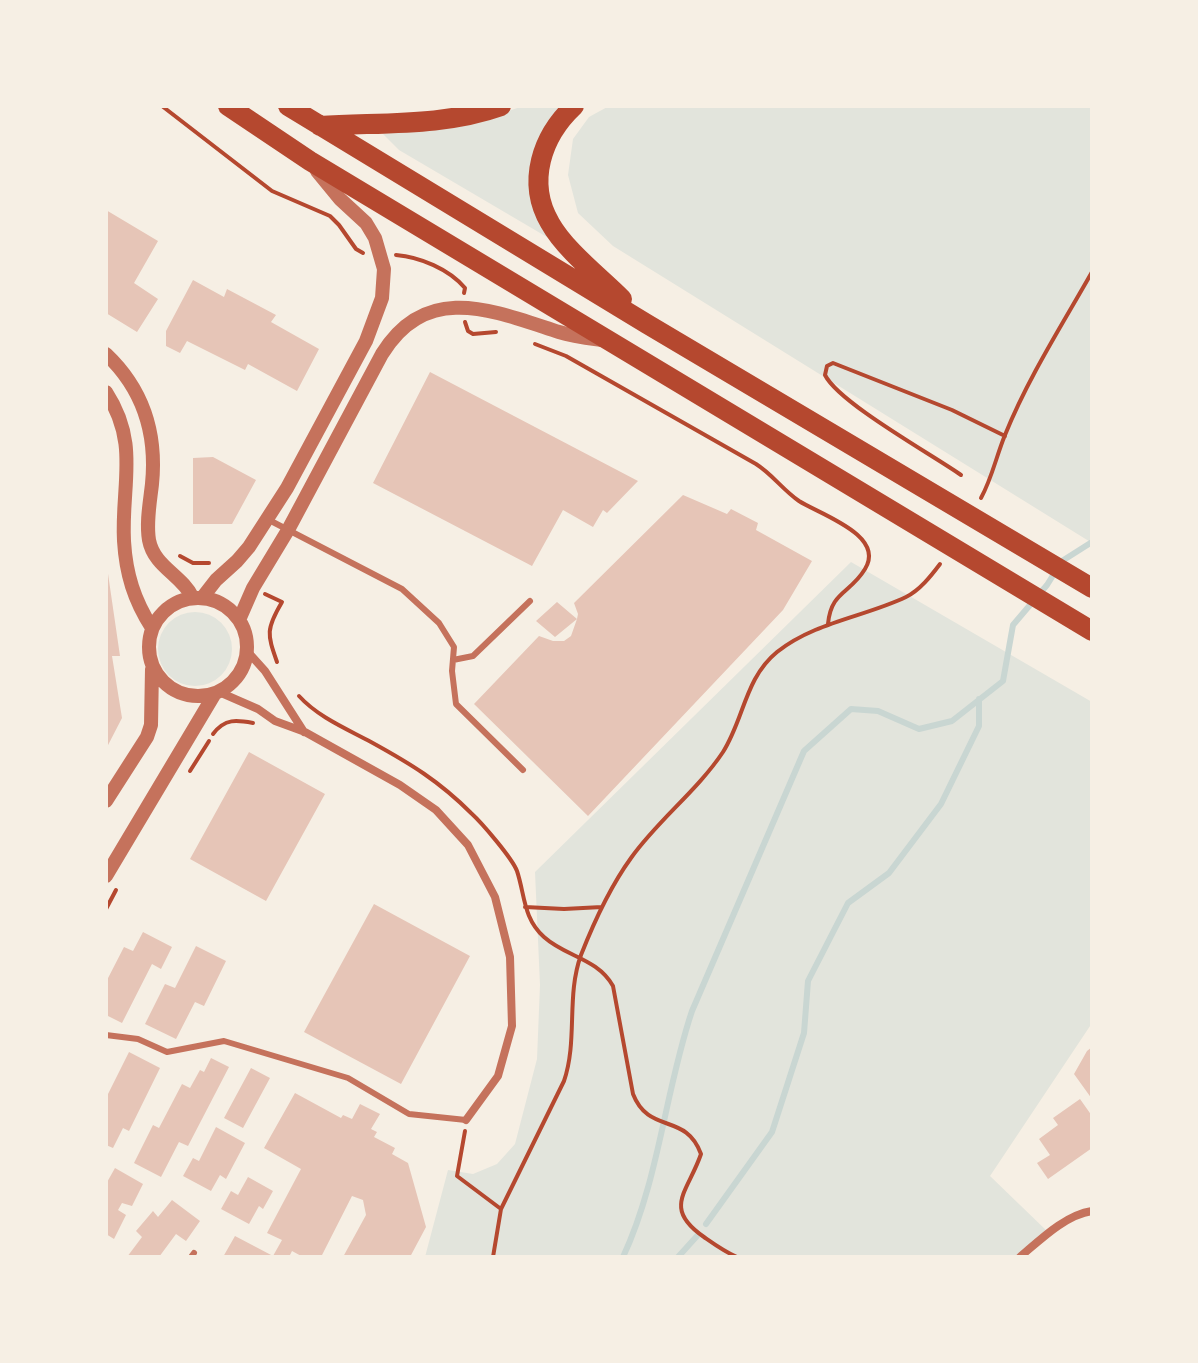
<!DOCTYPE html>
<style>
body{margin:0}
#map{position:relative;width:1198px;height:1363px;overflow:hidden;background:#f6efe4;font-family:"Nunito Sans",sans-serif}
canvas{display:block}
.frame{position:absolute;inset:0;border:108px solid #f6efe4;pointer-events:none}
</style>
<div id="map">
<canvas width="1198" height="1363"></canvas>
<div class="frame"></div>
</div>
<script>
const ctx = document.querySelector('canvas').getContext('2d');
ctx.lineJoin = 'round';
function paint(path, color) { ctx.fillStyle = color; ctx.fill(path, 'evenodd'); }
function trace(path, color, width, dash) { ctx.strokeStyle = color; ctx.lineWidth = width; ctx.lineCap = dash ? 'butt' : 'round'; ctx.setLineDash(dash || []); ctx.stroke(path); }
const green = new Path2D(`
 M523 106H564L542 133 552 240 399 150 382 133 497 115Z
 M609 106H1092V543L613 246 578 213 568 175 573 139 589 117Z
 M851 562 1092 702V1023L990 1176 1049 1233 1020 1257H425L448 1170 473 1174 497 1164 515 1144 537 1059 540 985 535 872Z
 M158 649a37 37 0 1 1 74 0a37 37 0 1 1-74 0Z`);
const stream = new Path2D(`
 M706 1224 772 1132 804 1033 808 981 848 903 889 873 941 804 979 726V699
 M623 1257C659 1180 665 1091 692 1011L804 751 851 709 878 711 919 729 952 721 1003 681 1013 625 1047 585 1062 561 1092 542
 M678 1257 697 1236`);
const building = new Path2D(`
 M106 210 158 241 134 283 158 299 137 332 106 313Z
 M193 280 224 297 227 289 276 315 271 322 319 349 297 391 248 364 245 370 187 341 180 353 166 346V331Z
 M430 372 638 481 607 513 603 510 593 527 563 510 532 566 373 483Z
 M213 457 256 480 232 524H193V458Z
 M683 495 727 514 731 509 758 523 756 530 812 561 783 610 588 816 474 704 539 636 553 641H564L571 636 577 619 555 637 536 621 557 602 577 619 578 614 574 603Z
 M106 560 120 656H112L122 718 106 749Z
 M249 752 325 794 266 901 190 859Z
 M374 904 470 956 401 1084 304 1032Z
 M143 932 172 947 161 969 152 964 122 1023 106 1015V982L124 947 133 951Z
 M196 946 226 961 204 1006 195 1002 176 1039 145 1024 165 984 175 988Z
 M1092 1047V1099L1074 1074 1087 1051Z
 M129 1052 160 1068 129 1131 123 1128 113 1148 106 1145V1098Z
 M211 1058 229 1067 188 1146 179 1142 161 1177 134 1163 153 1125 159 1128 182 1084 190 1088 200 1070 204 1072Z
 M251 1068 270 1078 243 1128 224 1118Z
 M295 1093 341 1118 343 1115 352 1119 360 1104 380 1114 371 1129 377 1132 374 1137 395 1148 392 1154 408 1163 426 1227 410 1257H343L366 1215 363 1200 352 1196 321 1257H303L292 1251 289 1257H223L235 1236 273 1256 282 1240 267 1233 301 1169 264 1148Z
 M1080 1099 1092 1116V1148L1048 1179 1037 1163 1050 1155 1039 1139 1058 1125 1053 1118Z
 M216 1127 245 1143 226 1179 220 1175 211 1191 183 1176 193 1158 199 1161Z
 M115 1168 143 1184 132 1206 122 1203 118 1210 126 1215 114 1239 106 1234V1184Z
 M248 1177 273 1191 263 1209 259 1206 249 1224 221 1209 231 1191 238 1195Z
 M172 1200 200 1221 186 1241 176 1234 159 1257H127L142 1237 136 1231 153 1211 158 1217Z`);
const path = new Path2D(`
 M162 106 272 191 330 216 339 225 356 249 363 253
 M396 255C420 257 449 269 465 288L464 293
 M465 322 468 331 473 334 496 332
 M535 344 566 356 756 464C772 474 783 490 799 501 819 514 886 535 865 569 850 594 831 591 828 624
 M961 475C931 454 839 403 825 375L827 366 833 363 952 410 1005 436
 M981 498C992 478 996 457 1005 435 1028 378 1062 325 1092 272
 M180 556 193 563H209
 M265 594 282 602C266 629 267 634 277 662
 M299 696C318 717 347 729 371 742 411 764 439 781 471 813 482 823 512 858 517 871 525 895 523 918 544 937 566 957 597 958 613 986L633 1094C649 1135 686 1112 701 1154 688 1192 662 1208 704 1237 714 1244 725 1252 737 1257
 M213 734C225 718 237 720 253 723
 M190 771 209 741
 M525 907 564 909 602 907
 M106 909 116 890
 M465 1131 457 1176 501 1209
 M493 1257 501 1209 564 1081C578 1040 566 996 581 955 594 922 610 887 631 858 658 820 697 791 723 752 744 719 745 678 777 652 815 622 864 617 906 597 920 590 931 576 940 564`);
const service = new Path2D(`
 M269 520 402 589 439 623 454 647 452 671 456 704 523 770
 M453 660 473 656 530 601
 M106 1035 138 1039 167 1052 224 1041 348 1078 409 1114 466 1120
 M191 1257 194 1253`);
const minor = new Path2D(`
 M247 651 265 671 304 732
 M219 692 258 709 275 721 305 732 400 785 436 810 468 845 495 897 510 957 512 1026 498 1076 466 1120
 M1020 1257C1040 1240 1065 1215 1092 1211`);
const tertiary = new Path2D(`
 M106 354C143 389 157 434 152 484 150 502 146 522 149 540 154 567 182 575 193 598
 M106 392C140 444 121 485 124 541 126 574 134 600 152 628
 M149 647a49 49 0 1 1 98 0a49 49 0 1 1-98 0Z
 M202 598 216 580 237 561 249 547 287 488 366 341 382 298 384 269 375 238 366 223 340 199 317 171
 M239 620 253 588 288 530 382 354C427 281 494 311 559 332 572 336 587 338 601 340
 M106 801 147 737 151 725 152 669
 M106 876 214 695`);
const trunk = new Path2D(`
 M228 106 310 161 1092 631
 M288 106 647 324 1092 588
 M574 106C542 136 526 182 550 223 565 250 600 277 622 299
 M320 126C381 122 442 127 501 106`);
paint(green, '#e2e4dc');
trace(stream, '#c9d6d2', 6);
paint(building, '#e6c5b7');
trace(path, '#b5482f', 4);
trace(service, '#c5725c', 6);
trace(minor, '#c5725c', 8);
trace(tertiary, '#c5725c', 14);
trace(trunk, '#b5482f', 20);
</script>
